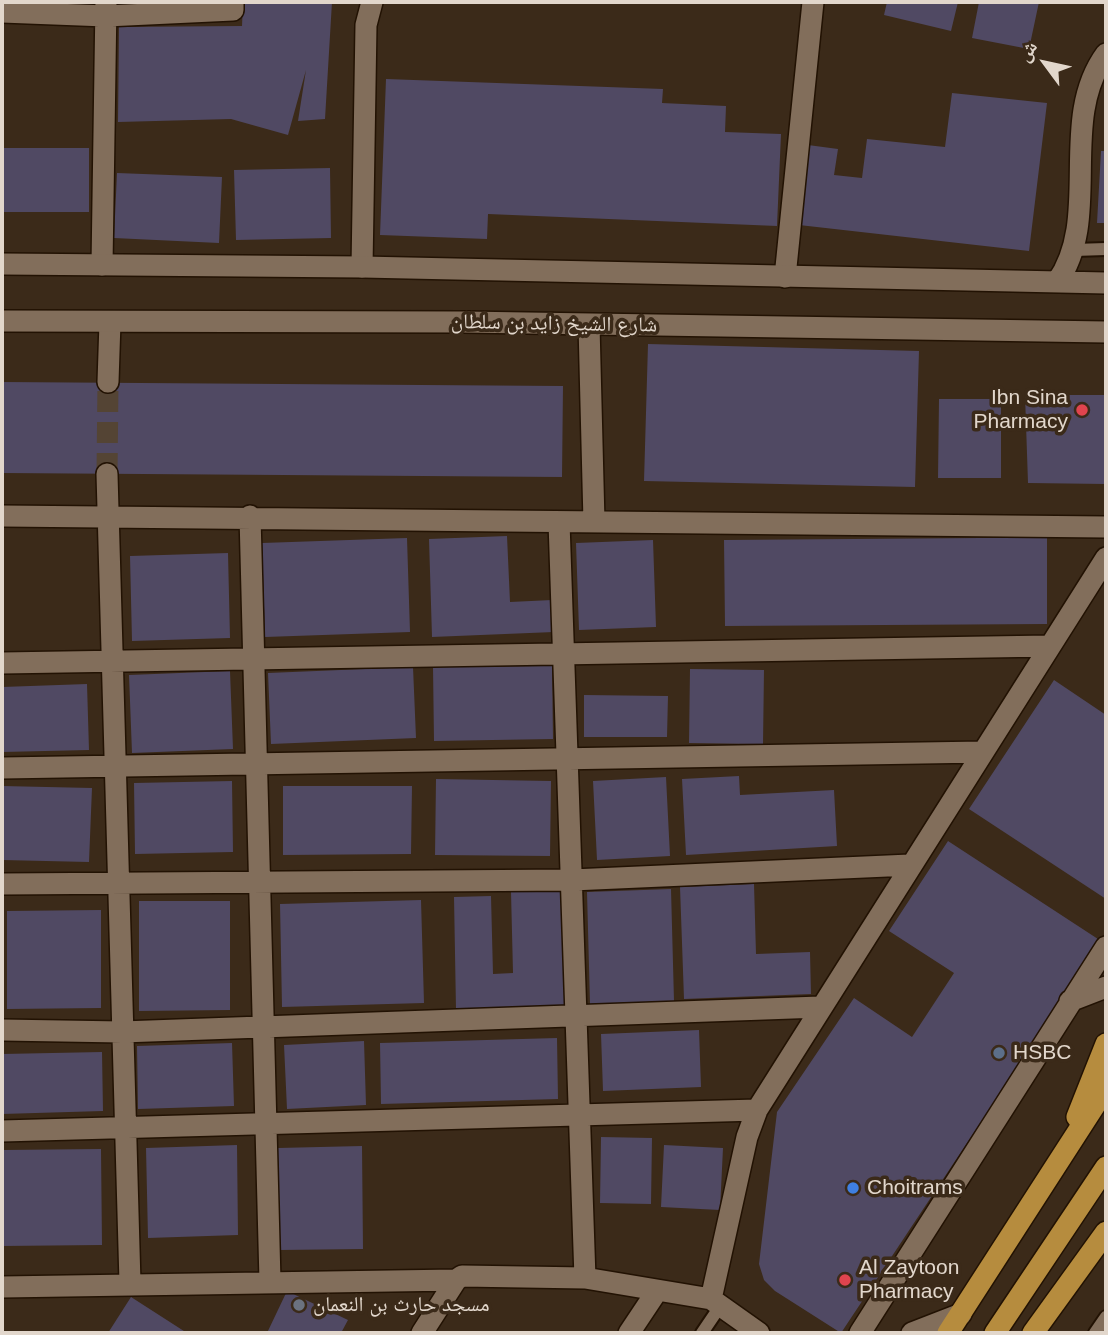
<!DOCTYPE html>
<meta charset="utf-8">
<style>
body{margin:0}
#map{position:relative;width:1108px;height:1335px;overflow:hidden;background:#3b2a19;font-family:Arial,"Noto Naskh Arabic",sans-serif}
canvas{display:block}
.frame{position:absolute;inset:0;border:4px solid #e2d7cc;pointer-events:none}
.north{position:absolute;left:1010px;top:28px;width:70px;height:70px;-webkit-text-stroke:5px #3b2a19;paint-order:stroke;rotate:303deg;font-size:19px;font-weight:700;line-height:28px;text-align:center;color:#e2d7cc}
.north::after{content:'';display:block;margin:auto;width:24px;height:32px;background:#e2d7cc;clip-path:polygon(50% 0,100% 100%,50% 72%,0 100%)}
</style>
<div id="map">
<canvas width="1108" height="1335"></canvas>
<div class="frame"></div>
<div class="north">ش</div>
</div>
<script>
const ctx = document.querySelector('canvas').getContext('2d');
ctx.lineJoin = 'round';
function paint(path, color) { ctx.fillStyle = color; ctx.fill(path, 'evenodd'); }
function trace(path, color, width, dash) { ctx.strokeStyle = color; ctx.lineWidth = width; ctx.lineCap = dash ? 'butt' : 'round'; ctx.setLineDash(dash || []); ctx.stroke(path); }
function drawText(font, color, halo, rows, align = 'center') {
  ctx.font = font + ' Arial,"Noto Naskh Arabic",sans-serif'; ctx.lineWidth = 7; ctx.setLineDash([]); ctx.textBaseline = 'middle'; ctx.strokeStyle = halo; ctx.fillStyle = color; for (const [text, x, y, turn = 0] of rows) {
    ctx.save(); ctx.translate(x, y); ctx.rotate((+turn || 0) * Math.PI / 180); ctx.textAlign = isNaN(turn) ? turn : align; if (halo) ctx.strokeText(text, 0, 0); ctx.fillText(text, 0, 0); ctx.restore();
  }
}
const building = new Path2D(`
 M243 2H332L325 119 298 121 306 70 288 135 231 119 118 122 119 27 242 26Z
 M887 2H958L951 31 884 15Z
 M979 2H1039L1029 49 972 38Z
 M386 79 663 89 662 103 726 106 725 132 781 134 777 226 488 214 487 239 380 235Z
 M952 93 1047 103 1029 251 799 225 808 145 838 149 834 175 862 178 867 139 945 147Z
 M2 148H89V212H2Z
 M1101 151H1106V223H1097Z
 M330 168 331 238 236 240 234 170Z
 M117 173 222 177 219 243 114 238Z
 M648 344 919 351 915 487 644 481Z
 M2 382 563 386 562 477 2 473Z
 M1025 395H1106V484L1028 483Z
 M939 399H1001V478H938Z
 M507 536 510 602 552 600 554 632 432 637 429 539Z
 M407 538 410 632 265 637 262 543Z
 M981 538H1047V624L725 626 724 540Z
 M653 540 656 627 579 630 576 543Z
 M228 553 230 638 132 641 130 556Z
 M552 666 553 739 434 741 433 667Z
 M413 667 416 738 271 744 268 673Z
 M690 669 764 670 763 744 689 743Z
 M230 671 233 749 132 753 129 675Z
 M1054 680 1106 715V899L969 809Z
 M87 684 89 750 2 752V687Z
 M584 695 668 696 667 737H584Z
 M739 776 740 795 834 790 837 846 686 855 682 779Z
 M666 777 670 856 597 860 593 781Z
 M436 779 551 781 550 856 435 855Z
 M232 781 233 852 135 854 134 783Z
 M2 786 92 788 89 862 2 860Z
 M283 786H412L411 854 283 855Z
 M948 841 1101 941 841 1333 775 1291 764 1280 759 1264 777 1112 854 998 912 1037 954 973 889 931Z
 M754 884 756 954 810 952 811 994 684 999 680 887Z
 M671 889 674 1001 590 1004 587 892Z
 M562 890 565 1007 456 1010 454 897 491 896 493 974 513 973 511 892Z
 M421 900 424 1003 282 1007 280 904Z
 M139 901H230V1010L139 1011Z
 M101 910V1008L7 1009V911Z
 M699 1030 701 1087 603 1091 601 1034Z
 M557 1038 558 1099 381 1104 380 1043Z
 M364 1041 366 1105 287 1109 284 1045Z
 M232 1043 234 1106 138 1109 137 1046Z
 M102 1052 103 1111 2 1114V1054Z
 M601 1137 652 1138 651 1204 600 1203Z
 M237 1145 238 1235 148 1238 146 1148Z
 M664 1145 723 1148 720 1210 661 1207Z
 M362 1146 363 1249 280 1250 278 1148Z
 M101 1149 102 1245 2 1246V1150Z
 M287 1291 348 1320 341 1333H267Z
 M131 1297 187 1333H108Z`);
const streetTunnel = new Path2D(`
 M107 474 108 382`);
const lane = new Path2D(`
 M1074 250 1106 249
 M702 1333 721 1305
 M1095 1333 1106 1317`);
const street = new Path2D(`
 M2 12 106 16 233 10V2
 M102 265 106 2
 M362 267 366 25 372 2
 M785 277 813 2
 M589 325 594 522
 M108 382 110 322
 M107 474 130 1283
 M2 516 1106 527
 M250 516 270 1281
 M559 522 585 1278
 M2 663 1049 646
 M2 768 983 752
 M2 884 572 880 910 865
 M1070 1001 1106 987
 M2 1030 122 1032 820 1007
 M2 1131 757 1110
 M2 1287 456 1280 462 1276 585 1278 711 1299 759 1333
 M711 1299 747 1137 757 1110 1106 558
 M422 1333 456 1280
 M629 1333 657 1291
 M860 1333 1106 947
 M912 1333 961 1314`);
const secondary = new Path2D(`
 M2 264 362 267 1106 283
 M1057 282C1103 217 1057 121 1106 54
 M2 321 464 322 1106 332`);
const highway = new Path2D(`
 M1077 1117 1106 1044
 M948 1333 1106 1088
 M995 1333 1106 1167
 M1033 1333 1106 1232`);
const markers = [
 [1082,410,7,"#e0444e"],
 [999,1053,7,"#5c6f8a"],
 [853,1188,7,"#3f7fe0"],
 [845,1280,7,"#e0444e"],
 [299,1305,7,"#6b7280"]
];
const streetNames = [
 ["شارع الشيخ زايد بن سلطان",554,324,1]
];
const poiNames = [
 ["Ibn Sina",1068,398,"right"],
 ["Pharmacy",1068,422,"right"],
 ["HSBC",1013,1053],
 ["Choitrams",867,1188],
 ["Al Zaytoon",859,1268],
 ["Pharmacy",859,1292],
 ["مسجد حارث بن النعمان",313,1305]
];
paint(building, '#504963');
trace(streetTunnel, '#544434', 21, [21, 10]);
trace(lane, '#221203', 16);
trace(street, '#221203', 24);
trace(secondary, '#221203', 24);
trace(highway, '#221203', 24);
trace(lane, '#826e5b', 12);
trace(street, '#826e5b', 21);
trace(secondary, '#826e5b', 21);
trace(highway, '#b68c3e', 21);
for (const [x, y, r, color] of markers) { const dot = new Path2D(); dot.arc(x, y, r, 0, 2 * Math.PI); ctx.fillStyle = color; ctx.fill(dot); trace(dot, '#3b2a19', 2.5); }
drawText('21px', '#e2d7cc', '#3b2a19', streetNames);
drawText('21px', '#e2d7cc', '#3b2a19', poiNames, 'left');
</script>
